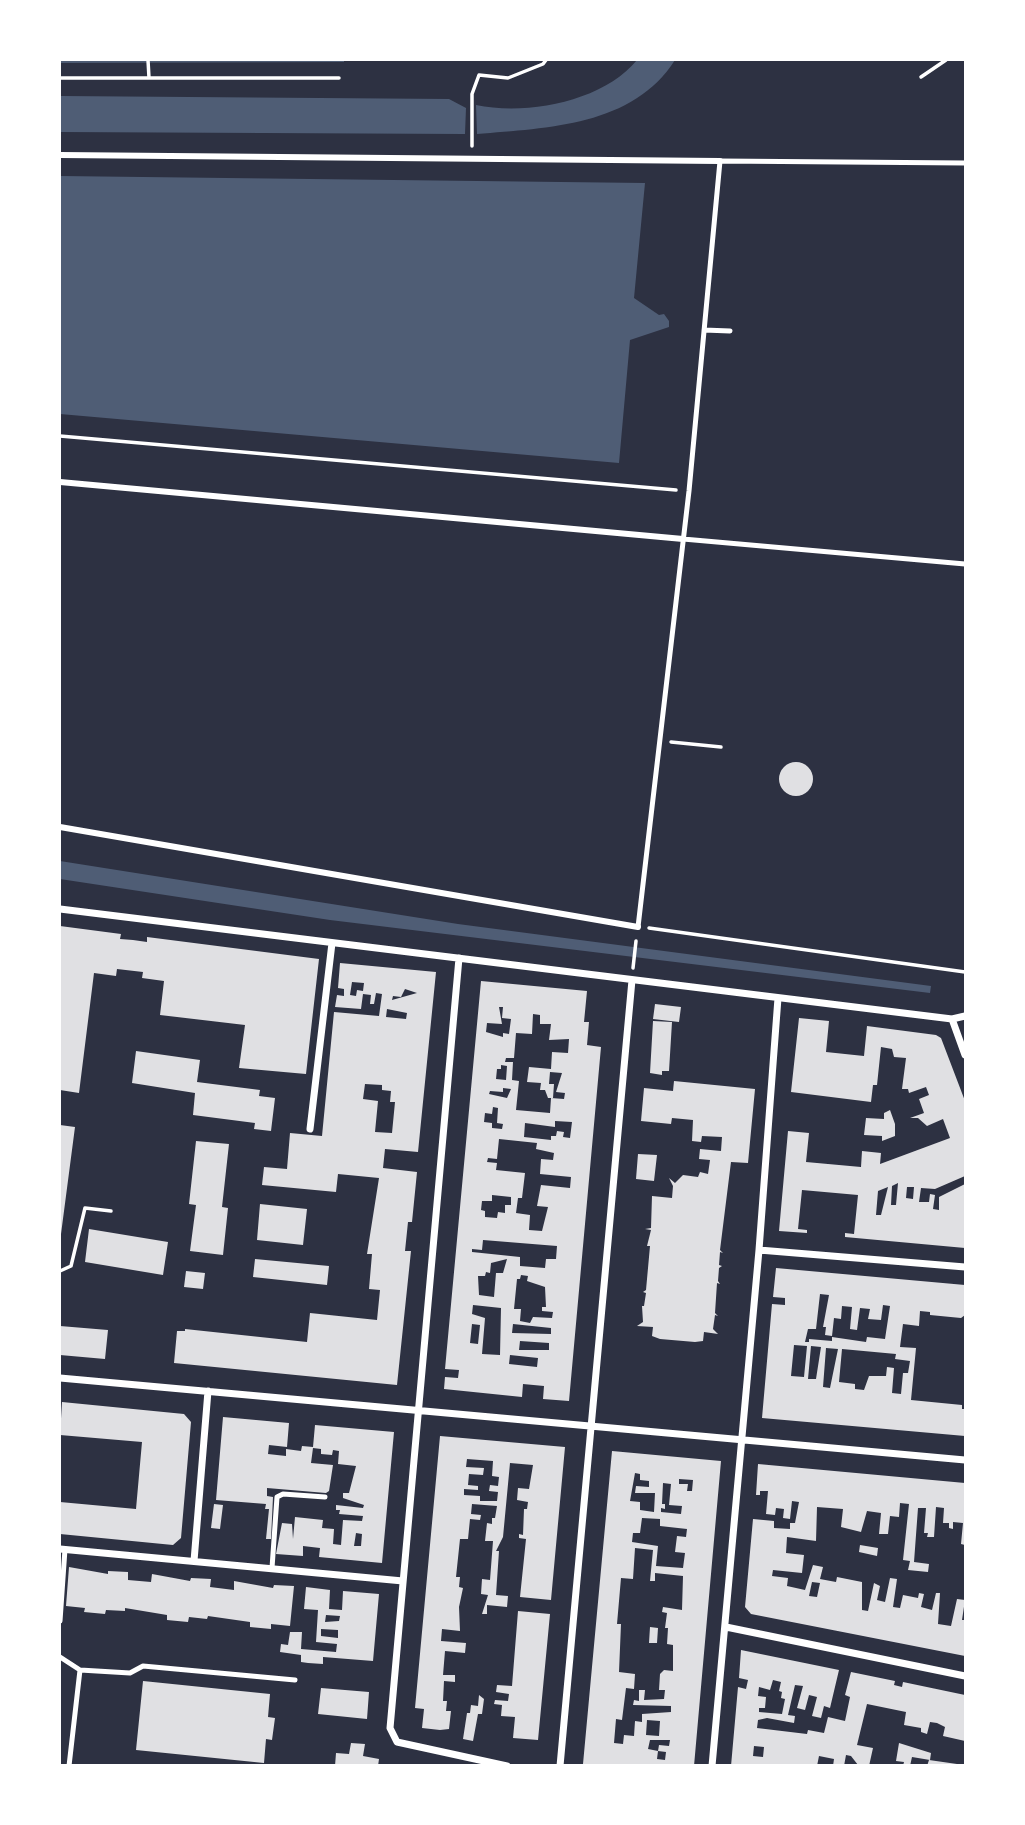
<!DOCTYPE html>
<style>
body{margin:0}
#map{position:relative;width:1025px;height:1825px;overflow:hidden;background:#2d3142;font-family:"Work Sans",sans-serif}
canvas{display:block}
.frame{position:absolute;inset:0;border:61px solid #fff;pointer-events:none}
</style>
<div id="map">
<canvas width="1025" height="1825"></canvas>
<div class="frame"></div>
</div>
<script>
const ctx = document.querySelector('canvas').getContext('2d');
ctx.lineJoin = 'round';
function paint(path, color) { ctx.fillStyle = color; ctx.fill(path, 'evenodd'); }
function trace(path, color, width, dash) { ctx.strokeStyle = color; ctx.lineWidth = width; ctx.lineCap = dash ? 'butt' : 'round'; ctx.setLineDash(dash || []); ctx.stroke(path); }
const water = new Path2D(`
 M60 60H344V62L60 63Z
 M637 60H675C633 126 548 128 477 134L476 105C527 116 604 101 637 60Z
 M60 96 449 99 466 108 465 134 60 132Z
 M60 176 645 183 634 298 659 315 664 314 669 321V327L630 340 619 463 60 414Z
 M60 861 458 924 931 986 930 993 330 920 60 879Z`);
const building = new Path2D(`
 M779 779a17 17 0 1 1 34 0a17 17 0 1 1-34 0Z
 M60 926 121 934 120 939 133 940 147 942V937L319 959 306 1074 239 1068 245 1025 160 1015 164 981 142 978 143 972 117 969 116 976 94 973 79 1093 60 1090Z
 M340 963 436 972 418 1152 385 1149 383 1168 417 1172 412 1222H408L405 1251H411L397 1385 174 1363 177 1331H185V1329L307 1342 310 1313 377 1320 380 1290 369 1289 372 1254H367L379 1178 338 1174 336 1192 262 1185 264 1167 287 1169 290 1133 322 1136 334 1012 379 1016 382 994 376 993 374 1004H370L371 995 363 994 361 1009 335 1007 337 995 344 996V989L338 988ZM352 982 364 983 363 991 357 990 356 996 350 995ZM405 989 417 993 392 1000 393 996 401 997ZM387 1009 407 1013 406 1019 386 1017ZM365 1084 382 1085V1090L391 1091 390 1102H395L392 1133 375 1132 378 1101 363 1099Z
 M481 981 587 991 584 1022H589L587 1045 601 1047 569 1401 543 1399 544 1386 523 1384 522 1397 444 1389 445 1377 458 1378 459 1370 445 1369ZM499 1007H503L502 1018 511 1019 509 1034 503 1033V1037L486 1032 487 1023 502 1024ZM533 1014 540 1015V1024H551L549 1040 569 1039 568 1053 552 1052 551 1069 529 1067 527 1082 541 1083 540 1090H545L548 1098H553L554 1084H549L550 1072 562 1073 556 1092 565 1093 564 1099 551 1098 550 1113 516 1110 519 1081 512 1080 513 1062H505L506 1058H514L516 1033 532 1034ZM501 1065 507 1066 506 1080 496 1079 497 1069H501ZM503 1088 511 1089 507 1098 489 1094 490 1091 503 1092ZM493 1107 498 1108 497 1123 503 1124 502 1129 492 1128V1123L484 1122 485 1113 492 1114ZM555 1121 572 1122 570 1138 563 1137 564 1132 557 1131 556 1136H551V1140L524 1137 525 1123 555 1127ZM499 1139 537 1143 536 1149 554 1153 553 1160 541 1159 540 1174 571 1177 570 1188 541 1185 537 1206 548 1207 542 1231 529 1230 530 1215 516 1213 518 1198H522L525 1173 496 1170 497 1163 487 1162 488 1158 497 1159ZM492 1195 511 1197V1205H505V1213L498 1212 497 1218 485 1217V1211L481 1210 482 1201H492ZM483 1240 557 1246 556 1259H546L545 1268 520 1266V1257L472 1252V1249L482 1250ZM507 1259 503 1273H496L494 1297 479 1295 478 1276H485L486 1272 490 1273 491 1263ZM521 1275 528 1276 527 1281 545 1287 546 1307H542V1311L553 1312 552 1318 533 1317 530 1323 520 1321 521 1309H514L517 1279H520ZM473 1305 501 1308 500 1355 482 1354 485 1318 472 1314ZM472 1324 480 1325 478 1344 470 1343ZM513 1324 551 1328V1334L512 1333ZM520 1341 549 1343V1350H519ZM510 1355 538 1358 537 1367 509 1364Z
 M655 1004 681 1007 679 1022 653 1019Z
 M799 1018 829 1021 826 1052 864 1056 867 1026 936 1035 941 1038 965 1101V1176L935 1189 921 1188 919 1202H929L930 1194 935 1195 933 1209 939 1210V1197L965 1184V1248L845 1237V1233L854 1234 858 1195 802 1190 798 1229 807 1230V1233L779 1231 788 1131 809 1133 806 1162 861 1167 862 1151 881 1153 880 1164 950 1138 943 1119 927 1126 918 1118H910L924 1113 919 1099 929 1095 926 1087 909 1093 908 1089H902L906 1058 894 1057 892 1049 881 1047 877 1085H873L871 1102 791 1092ZM898 1183 896 1205H891L892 1186ZM888 1187 881 1215H876L878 1191ZM907 1187H914L913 1199 906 1198Z
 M653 1021 672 1022 669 1071H662V1075L650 1073Z
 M136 1051 200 1060 197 1082 260 1090 259 1096 275 1098 271 1131 254 1129 255 1123 193 1115 195 1093 132 1083Z
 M674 1081 755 1089 748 1163 731 1162 720 1250 723 1253 720 1252 719 1265 722 1266 719 1268 718 1281 720 1284 717 1283 715 1313 718 1316 715 1315 713 1329 718 1334 704 1332 703 1341 695 1342 660 1339 652 1336 653 1327 637 1326 643 1322 642 1306H644L646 1293 643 1292 646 1290 650 1246H647L651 1230 645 1229 651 1228 652 1196 672 1198 673 1186 669 1178 675 1183 683 1175 698 1177 700 1172 708 1174 710 1160 699 1159 700 1149 721 1151 722 1137 702 1136 701 1142 692 1141 693 1120 672 1118 671 1124 641 1121 644 1088 673 1091Z
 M890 1110 895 1124V1136L882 1141V1136L864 1135 866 1118 884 1119V1113Z
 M60 1125 75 1127 61 1234H60Z
 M196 1141 229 1144 222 1207 228 1208 223 1255 190 1251 196 1205 189 1204Z
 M638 1154 657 1155 654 1181 636 1179Z
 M260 1204 307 1209 303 1245 257 1240Z
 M89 1229 168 1242 163 1275 85 1262Z
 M255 1259 329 1266 327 1285 253 1277Z
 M776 1268 965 1285V1315L961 1318 930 1315V1312L920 1311 919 1326 903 1324 900 1347 916 1348 911 1400 962 1405V1409H965V1436L762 1418 772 1304 785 1305V1298L773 1297ZM820 1294 829 1295 823 1327H826L825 1335 832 1336 834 1318 841 1319 842 1306 852 1307 850 1329 857 1330 860 1308 870 1309 868 1319 881 1320 883 1305 890 1306 885 1339 867 1337 866 1342 832 1337V1341L809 1339V1342H805L808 1329H816ZM794 1345 807 1346 804 1377 791 1376ZM811 1346 821 1347 816 1379H808ZM826 1348 838 1349 830 1388 823 1387ZM842 1349 896 1354 895 1359 910 1361 908 1373H903L901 1394 892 1393 894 1368 887 1367 886 1376H869L864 1390 855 1389V1384L839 1382Z
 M186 1271 205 1273 203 1289 184 1287Z
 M60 1326 108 1330 105 1359 60 1355Z
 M62 1402 184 1414 191 1422 181 1538 173 1545 60 1534V1502L136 1509 142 1442 60 1435Z
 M223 1417 289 1423 287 1447 269 1445 268 1454 286 1456V1449L301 1451 302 1446 313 1447 315 1425 394 1432 382 1563 319 1557 320 1548 303 1546V1556L276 1554 282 1523 292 1524 293 1539 295 1517 323 1520 322 1528 334 1529 333 1544 341 1545 343 1520 362 1521 363 1516 339 1514 340 1510H336V1505L363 1508 364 1505 343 1498V1493H349L356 1466 338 1464 339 1451 333 1450 332 1455 321 1454V1449L313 1448 311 1463 333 1465 329 1491 326 1493 267 1488V1496L273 1497 271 1539H266L269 1509H265L266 1504 216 1500ZM356 1533 362 1534 361 1546H354Z
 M440 1436 565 1447 551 1600 520 1597 526 1539 519 1538V1534L523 1535 524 1509H527L528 1502 517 1500 518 1488 529 1489 533 1465 510 1463 503 1537 496 1551H499L496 1595 508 1596 507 1607 487 1605V1614H482L488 1595 481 1594 482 1579 490 1580 493 1541H485L487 1523 492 1524V1518H495L497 1506 472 1504 471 1514 481 1515 480 1520 470 1519 468 1539H460L456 1577H460L459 1587 463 1588 459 1607 460 1631 442 1629 441 1641 466 1643 465 1653 445 1651 443 1675H455V1682L444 1681 443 1701H447L446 1711H451L449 1729 440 1730 422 1728 424 1709 415 1708ZM467 1459 493 1461 492 1476 499 1477 498 1486 490 1485 489 1491 498 1492 497 1501H480V1496L464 1495V1489L478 1490V1486L468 1485 469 1474 483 1475 484 1468 466 1467Z
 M612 1451 721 1461 694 1766 583 1764ZM635 1473 640 1474V1480L649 1481V1487L636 1486 635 1493H655L654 1512 640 1510V1502L630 1501ZM679 1479 693 1480 692 1491H687L688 1484H679ZM663 1483 671 1484 669 1505 682 1506 681 1514 661 1512V1508L665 1509V1504H662ZM642 1518 660 1519V1526L687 1529 686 1537 677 1536 675 1552 685 1553 683 1568 656 1566 658 1546 632 1542 633 1533H640ZM635 1548 653 1550 650 1581H655V1573L683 1576 682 1610 663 1607 662 1612 667 1613 665 1628H668L667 1644 673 1645V1671L664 1670 660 1674 659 1690H665L664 1699 644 1700 645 1690H639V1701L634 1700 633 1705 671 1706V1712L642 1714V1722L635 1721 634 1736 624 1735 623 1744 614 1743 616 1719 622 1720 626 1688 634 1689 635 1674 619 1672 621 1624H617L621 1578 633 1579ZM647 1720 660 1721 659 1736 646 1735ZM650 1740H670L669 1746 659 1745 658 1751 666 1752 665 1760 657 1759 658 1751 648 1749Z
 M758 1464 965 1483V1545L961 1544 963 1523 953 1522V1529L949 1528V1523H943L944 1508 936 1507 934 1537H927L928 1533H924L926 1508H918L914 1562 929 1564 928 1572 908 1570 910 1561 903 1560 909 1504 900 1503 899 1517 890 1516 888 1534H879L881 1513 867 1511 861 1532 841 1527 843 1509 817 1507 816 1541 787 1537 786 1553 804 1555 802 1573 773 1570 772 1576 788 1578 787 1586 805 1590 813 1565 823 1567 820 1579 836 1582 837 1577 862 1582V1610L868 1611 874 1583 880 1586 877 1600 885 1602 890 1578 897 1579 893 1607 900 1608 903 1595 918 1598 919 1593 924 1594 921 1607 932 1610 936 1593H940L938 1624 951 1626 957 1599 965 1600 962 1620H965V1656L751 1614 745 1607 753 1519 774 1521V1528L790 1529V1523H795L799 1502 792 1501 790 1519 783 1518 784 1509 776 1508 775 1515 766 1514 768 1491H760V1495H756ZM812 1582 820 1583 817 1597 809 1596Z
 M214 1504 223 1505 220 1529 211 1528Z
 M860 1545 878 1548 877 1556 859 1552Z
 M69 1567 108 1574V1571L128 1572V1580L151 1582 152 1574 190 1581 191 1578 211 1579 210 1587 234 1590V1581L273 1588 274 1585 294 1586 290 1626 271 1624V1629L250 1627V1622L208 1616 207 1619 189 1617 188 1622 167 1620V1615L125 1608V1611L106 1610 105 1614 84 1612 85 1608 66 1606Z
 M306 1587 330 1590 329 1609 342 1610 343 1591 379 1594 373 1661 323 1657V1664L308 1663 301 1662V1655L280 1652 281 1644 288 1645 290 1632H302L301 1649 336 1652 337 1644 316 1642 318 1610 304 1609ZM326 1615 340 1616 339 1621 325 1622ZM321 1629 338 1630V1638L321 1636Z
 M518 1611 550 1614 538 1740 513 1738 515 1717 501 1716 502 1705 494 1704 495 1700 508 1701 509 1694 496 1692 497 1685 512 1686Z
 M650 1627 658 1628 657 1643H649Z
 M741 1650 839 1670 830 1708 824 1706 821 1718 812 1716 817 1697 809 1695 805 1710 797 1708 803 1686 795 1685 788 1715 795 1716 794 1723 767 1718 758 1720 757 1728 807 1734 808 1730 824 1733 828 1717 845 1721 850 1697 845 1695 851 1672 895 1681 894 1685 902 1687 903 1682 965 1695V1741L943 1736 945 1727 937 1723 930 1722 927 1734 921 1732V1728L904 1725 906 1712 867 1704 857 1745 873 1748 869 1766 858 1765 851 1756 846 1755 844 1766H833L834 1759 819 1756 817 1766H731L738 1687 746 1689 748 1680 739 1678ZM773 1680 781 1682 779 1691 782 1692 781 1698 785 1699 782 1714 759 1712V1708H765L766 1697 758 1696 759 1687 770 1690ZM754 1746 764 1747 763 1757 753 1756Z
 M143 1681 270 1694 268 1717 275 1718 272 1740 266 1739 264 1763 136 1750Z
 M321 1688 369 1692 367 1719 318 1714Z
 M479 1695 484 1699 482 1714H478L473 1741 463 1739 467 1713H470L471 1705 478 1706Z
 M351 1743 365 1744 363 1756 379 1759 378 1766H335L336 1753 349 1754Z
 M899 1743 931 1753 930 1760 912 1757 910 1766H903L904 1762 896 1761Z
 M929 1760 957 1764V1766H927Z`);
const path = new Path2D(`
 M148 60 149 78
 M921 77 946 60
 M60 78H339
 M472 146V94L479 75 508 78 543 64 546 60
 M60 436 676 490
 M671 742 721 747
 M649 928 965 972
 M633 968 636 941
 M60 1271 71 1266 85 1208 111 1211`);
const service = new Path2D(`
 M704 330 730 331
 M683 539 965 564
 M638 927 689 491 720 161 965 163
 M272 1568 277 1497 283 1494 325 1497
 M60 1621 65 1549
 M60 1657 80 1670 69 1766
 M80 1670 130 1673 143 1666 295 1680`);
const pedestrian = new Path2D(`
 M60 155 720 161
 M60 482 683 539
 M60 827 638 927`);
const minor = new Path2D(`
 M60 909 952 1019 965 1016
 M459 958 390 1728 397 1742 507 1766
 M952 1019 965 1055
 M310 1129 332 943
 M759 1250 965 1267
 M60 1378 965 1460
 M60 1549 403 1581
 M194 1561 208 1391
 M726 1627 965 1676
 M560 1766 632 980
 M712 1766 759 1250 778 998`);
paint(water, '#4f5d75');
paint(building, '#e0e0e3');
trace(path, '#fff', 3.5);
trace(service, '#fff', 5);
trace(pedestrian, '#fff', 6);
trace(minor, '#fff', 7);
</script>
